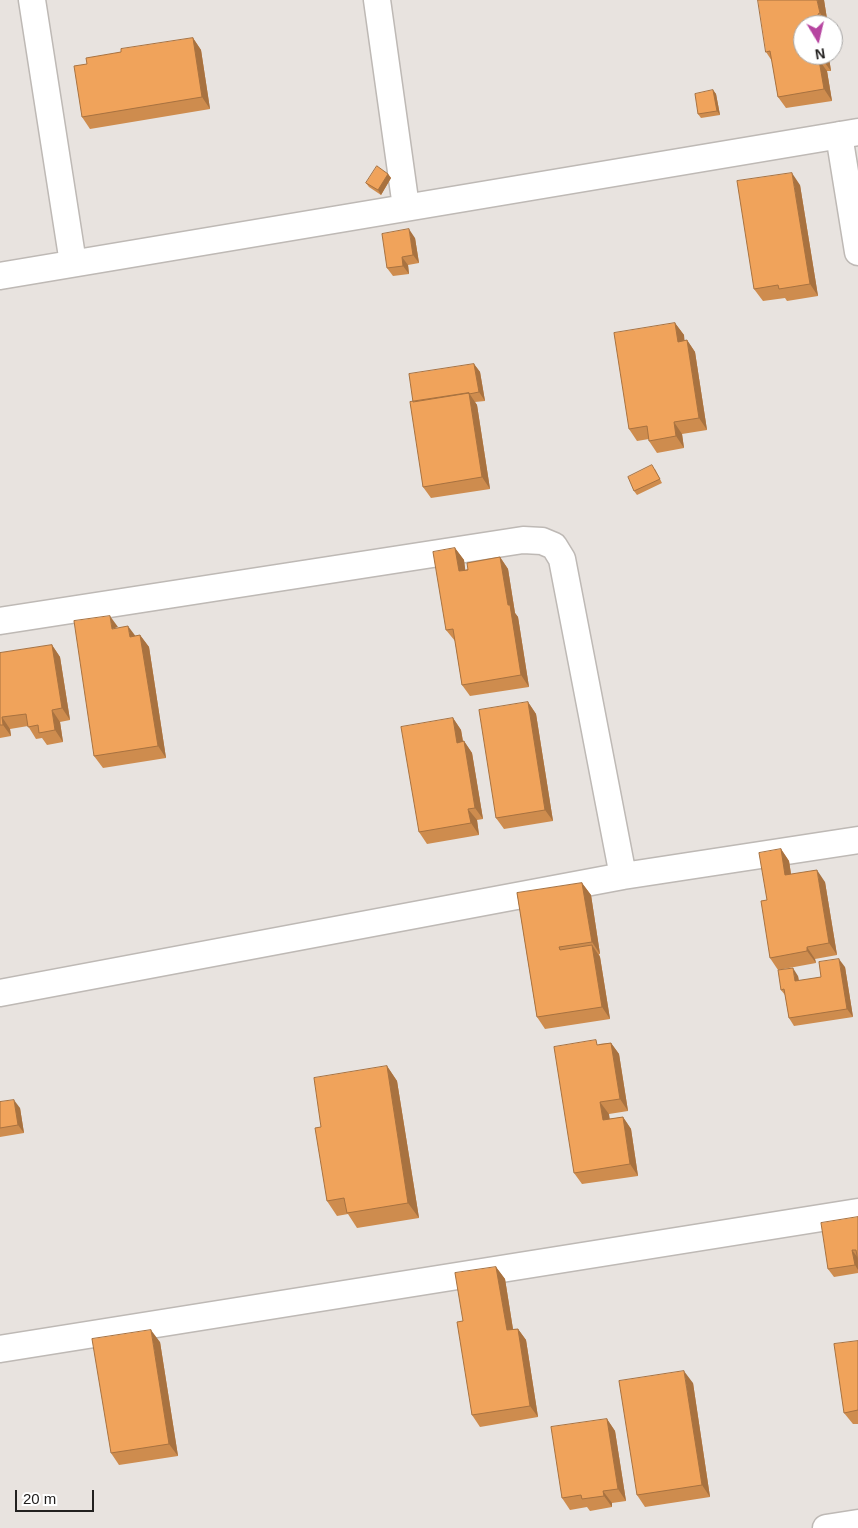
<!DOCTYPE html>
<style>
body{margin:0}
#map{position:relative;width:858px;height:1528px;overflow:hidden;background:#e8e3df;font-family:Helvetica,sans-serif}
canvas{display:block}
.north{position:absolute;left:793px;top:15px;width:50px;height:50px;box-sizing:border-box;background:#fff;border:1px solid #a7a6a5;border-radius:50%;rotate:171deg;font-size:14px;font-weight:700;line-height:20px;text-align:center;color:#22201f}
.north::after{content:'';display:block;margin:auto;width:18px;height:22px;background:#b645a0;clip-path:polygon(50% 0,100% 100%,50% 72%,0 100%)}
.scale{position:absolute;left:15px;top:1490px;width:79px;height:22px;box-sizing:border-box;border:2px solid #22201f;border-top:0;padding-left:6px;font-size:15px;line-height:18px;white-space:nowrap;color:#22201f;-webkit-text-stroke:4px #fff;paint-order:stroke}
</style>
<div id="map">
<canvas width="858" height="1528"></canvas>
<div class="north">N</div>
<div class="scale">20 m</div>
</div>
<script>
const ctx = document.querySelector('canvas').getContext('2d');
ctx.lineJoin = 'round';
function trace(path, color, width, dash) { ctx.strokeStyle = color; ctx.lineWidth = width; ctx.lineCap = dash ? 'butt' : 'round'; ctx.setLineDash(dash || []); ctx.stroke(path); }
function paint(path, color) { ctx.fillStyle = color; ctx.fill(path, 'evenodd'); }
const minor = new Path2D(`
 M32 0 73 263
 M377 0 406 207
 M839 135 858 252
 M0 276 858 132
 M0 621 523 540 542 541 554 546 562 559 623 876
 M0 993 623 876 858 840
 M0 1349 858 1212
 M826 1528 858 1523`);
const wall = new Path2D(`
 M824 0 828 25H803V55H831V58H829L831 71H827L832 101 786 108 778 97 772 61 766 52Z
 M193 38 201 50 210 109 90 129 82 117 87 64 121 52Z
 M713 90 716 94 720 115 701 118 698 114Z
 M388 174 391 178 381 195 369 187 366 183Z
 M800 185 818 296 787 301 785 298 763 301 754 289Z
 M415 238 419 263 408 265 409 274 393 276 387 268Z
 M675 323 684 335V341L687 340 695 352 707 430 682 434 684 448 657 453 649 441V439L637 441 629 429Z
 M474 364 480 372 485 401 475 402 477 405 490 489 431 498 423 487 413 402Z
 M655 469 662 483 637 495 634 491Z
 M455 548 464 560 465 570 500 557 508 569 515 613 518 617 529 687 470 696 462 685 455 641 446 630Z
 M118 628 135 636 140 635 149 647 166 758 103 768 94 756Z
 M52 645 60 657 70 720 60 722 63 742 47 745 42 738 36 739 28 726 10 729 11 736 0 738V653Z
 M528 702 536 714 553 821 504 829 496 818Z
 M453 718 461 730 463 741H464L472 753 483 819 477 820 479 835 427 844 419 832Z
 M781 849 789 861 791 874 825 882 837 955 815 959 816 963 778 970 770 958 767 900Z
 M582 883 591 895 600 954H599L600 957 610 1019 545 1029 537 1017 517 893Z
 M845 967 853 1017 794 1026 789 1018 785 995 781 990 798 976 799 981 821 977Z
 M611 1043 619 1054 628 1111 609 1114V1119L623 1117 631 1129 638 1176 582 1184 574 1173 599 1044Z
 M387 1066 397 1081 419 1218 357 1228 348 1214 337 1216 327 1201 321 1127Z
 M0 1102 20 1108 24 1133 0 1137Z
 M858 1217V1273L834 1277 828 1269Z
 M496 1267 505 1279 513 1329H518L526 1340 538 1417 480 1427 472 1415 463 1321Z
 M858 1341V1424H853L844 1413Z
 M160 1342 178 1456 119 1465 111 1453Z
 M693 1383 710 1497 645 1507 637 1495Z
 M607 1419 615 1431 626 1501 612 1503V1507L590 1511 587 1507 570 1510 562 1498Z`);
const shadedWall = new Path2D(`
 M817 0H824L828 25 820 13Z
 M818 14 826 25H820Z
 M193 38 201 50 210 109 202 97Z
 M822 55H826L829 58 831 71 822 59Z
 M819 60 827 71 832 101 824 89Z
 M713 90 716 94 720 115 717 111Z
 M792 173 800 185 818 296 810 284Z
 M388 174 391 178 381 195 378 190Z
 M409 229 415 238 419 263 413 255Z
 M402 257 408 265 409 274 403 266Z
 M675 323 684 335 686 354 678 342Z
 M687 340 695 352 707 430 699 418Z
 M474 364 480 372 485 401 479 392Z
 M469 393 477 405 490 489 482 477Z
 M674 422 682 434 684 448 676 436Z
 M455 548 464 560 467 583 459 571Z
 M500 557 508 569 515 613 518 617 529 687 521 675 508 605Z
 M110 616 118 627 112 629Z
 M128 626 137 638 130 637Z
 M140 635 149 647 166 758 158 746Z
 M52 645 60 657 70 720 62 708Z
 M528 702 536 714 553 821 545 810Z
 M52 710 60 722 63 742 55 730Z
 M2 717 10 729 11 736 3 725Z
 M453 718 461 730 465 754 457 743Z
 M464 741 472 753 483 819 475 808Z
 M468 809 477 820 479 835 471 823Z
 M781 849 789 861 793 887 785 875Z
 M817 870 825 882 837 955 829 943Z
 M582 883 591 895 600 954 592 942Z
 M592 945 600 957 610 1019 602 1007Z
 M807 947 815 959 816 963 807 951Z
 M839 959 845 967 853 1017 847 1009Z
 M793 968 798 976 800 989 795 981Z
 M611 1043 619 1054 628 1111 620 1099Z
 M387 1066 397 1081 419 1218 408 1203Z
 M14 1100 20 1108 24 1133 18 1125Z
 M600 1102 609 1114 612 1132 603 1120Z
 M623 1117 631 1129 638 1176 630 1164Z
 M852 1250 858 1258V1270L855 1265Z
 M496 1267 505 1279 515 1342 507 1330Z
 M518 1329 526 1340 538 1417 530 1406Z
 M151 1330 160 1342 178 1456 169 1444Z
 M684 1371 693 1383 710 1497 702 1485Z
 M607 1419 615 1431 626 1501 618 1489Z
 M603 1491 612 1503V1507L604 1496Z`);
const building = new Path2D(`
 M758 0H817L820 13 818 14 820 25H803V55H822V59L819 60 824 89 778 97 770 51 766 52Z
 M193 38 202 97 82 117 74 66 87 64 86 58 121 52V49Z
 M713 90 717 111 698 114 695 94Z
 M377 166 388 174 378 190 366 183Z
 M792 173 810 284 779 289 778 285 754 289 737 181Z
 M409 229 413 255 402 257 403 266 387 268 382 234Z
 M675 323 678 342 687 340 699 418 674 422 676 436 649 441 647 426 629 429 614 333Z
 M474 364 479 392 469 394V393L413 402 409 374Z
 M469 393 482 477 423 487 410 402Z
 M652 465 660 479 634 491 628 477Z
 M455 548 459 571 468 570 467 563 500 557 508 605H510L521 675 462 685 453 629 446 630 433 552Z
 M110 616 112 629 128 626 130 637 140 635 158 746 94 756 74 621Z
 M52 645 62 708 52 710 55 730 39 733 38 725 28 727 26 714 2 717 3 725H0V653Z
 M528 702 545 810 496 818 479 710Z
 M453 718 457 743 464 741 475 808 468 809 471 823 419 832 401 727Z
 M781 849 785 875 817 870 829 943 807 947V951L770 958 761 901 767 900 759 853Z
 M582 883 592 942 559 947 560 950 592 945 602 1007 537 1017 517 893Z
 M839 959 847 1009 789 1018 784 989 781 990 778 970 793 968 795 981 821 977 819 962Z
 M596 1040 597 1045 611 1043 620 1099 600 1102 603 1120 623 1117 630 1164 574 1173 554 1047Z
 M387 1066 408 1203 347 1213 344 1198 327 1201 315 1128 321 1127 314 1078Z
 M14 1100 18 1125 0 1128V1102Z
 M858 1217V1262L856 1250H852L855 1265 828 1269 821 1223Z
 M496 1267 507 1330 518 1329 530 1406 472 1415 457 1322 463 1321 455 1273Z
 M151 1330 169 1444 111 1453 92 1339Z
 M858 1341V1410L844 1413 834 1344Z
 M684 1371 702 1485 637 1495 619 1381Z
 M607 1419 618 1489 603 1491 604 1496 582 1499 581 1495 562 1498 551 1427Z`);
trace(minor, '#beb9b5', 29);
trace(minor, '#fff', 26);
paint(wall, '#ce8c4e');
paint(shadedWall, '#a87240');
paint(building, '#f0a35b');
trace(building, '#a87240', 1);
</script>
